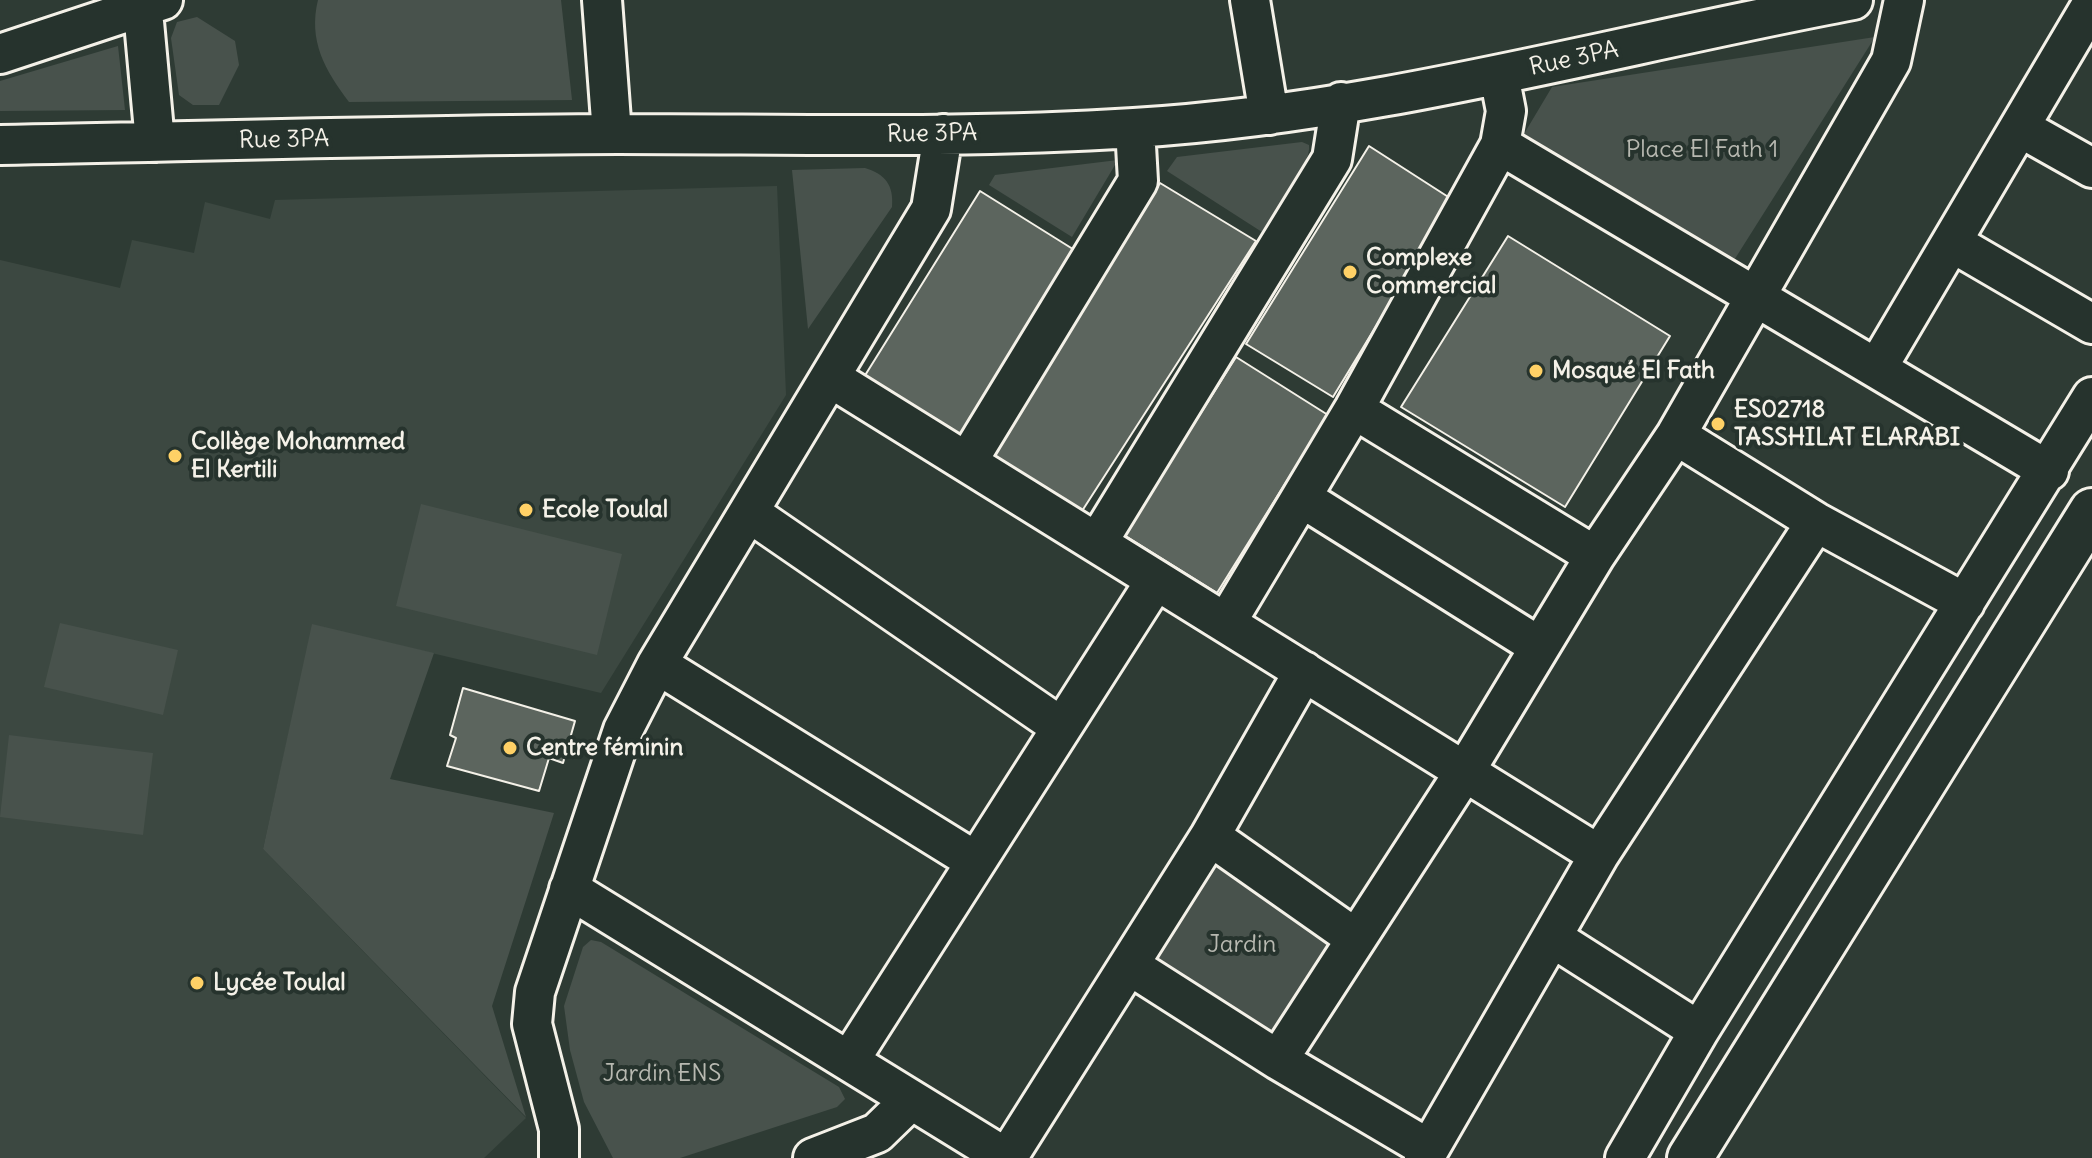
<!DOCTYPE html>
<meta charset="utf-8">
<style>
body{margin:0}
canvas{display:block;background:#2e3b34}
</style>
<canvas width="2092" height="1158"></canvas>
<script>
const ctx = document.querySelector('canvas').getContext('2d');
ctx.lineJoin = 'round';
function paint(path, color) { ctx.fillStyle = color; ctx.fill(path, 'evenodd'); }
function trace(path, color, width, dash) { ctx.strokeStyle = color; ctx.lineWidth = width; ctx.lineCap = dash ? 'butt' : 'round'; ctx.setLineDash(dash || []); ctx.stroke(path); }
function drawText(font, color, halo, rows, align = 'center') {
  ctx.font = font + ' Delius,sans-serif'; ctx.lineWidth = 8; ctx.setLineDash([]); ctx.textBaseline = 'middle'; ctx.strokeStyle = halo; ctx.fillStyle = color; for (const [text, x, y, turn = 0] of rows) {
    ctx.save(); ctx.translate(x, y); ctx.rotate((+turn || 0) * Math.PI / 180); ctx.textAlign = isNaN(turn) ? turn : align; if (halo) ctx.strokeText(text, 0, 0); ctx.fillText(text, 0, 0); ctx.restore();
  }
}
const built = new Path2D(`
 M777 186 786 395 601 693 313 625 263 849 526 1118 484 1158H0V260L120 288 132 240 194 253 205 202 270 219 275 200Z`);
const green = new Path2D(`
 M318 0H561L572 100 349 102C325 70 308 41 318 0Z
 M197 17 235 41 239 65 219 105H193L179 95 171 38 177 22Z
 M1875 37 1731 265 1521 139 1552 87Z
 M118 46 125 110 0 111V81Z
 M1302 142 1309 145C1312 164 1273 215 1262 232L1167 171 1177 157Z
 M1118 160 1072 237 989 185 995 175Z
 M865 168C885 174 894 185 892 207L808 329 792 170Z
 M421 504 622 554 597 655 396 606Z
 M60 623 178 650 163 715 44 687Z
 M312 624 434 653 390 779 554 813 492 1006 526 1117 263 849Z
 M9 735 153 753 143 835 0 817Z
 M1217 853 1342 933 1275 1039 1151 964Z
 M591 940 601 942 839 1087 845 1099 837 1107 680 1158H613L584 1102 570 1050 564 1006 583 947Z`);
const building = new Path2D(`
 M1369 146 1453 200 1333 397 1246 344Z
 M1160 183 1256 241 1082 511 992 455Z
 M980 191 1076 251 960 436 864 377Z
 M1508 236 1670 336 1565 507 1401 407Z
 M1236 357 1328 415 1217 593 1124 535Z
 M463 688 575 721 563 763 549 758 539 791 447 766 456 738 450 735Z`);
const minor = new Path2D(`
 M142 0 155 142
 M602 0 612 134
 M1250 0 1269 115
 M0 54 163 0
 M2021 128 2092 168
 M0 145C206 141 412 135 618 134 790 134 962 139 1134 128 1377 113 1614 45 1853 0
 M1500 145 2049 471
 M1953 243 2092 324
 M1877 368 2092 4
 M831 378 1599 855
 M1354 409 1595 556
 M1676 435 1816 522 1965 603
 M967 462 1138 181 1135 128
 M1302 498 1540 647
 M750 513 1061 727
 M1097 543 1332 159 1341 102
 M1226 623 1354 409 1500 145 1506 111 1499 75
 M657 664 975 861
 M1210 836 1355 938
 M569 889 1006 1158
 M1553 938 1699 1031
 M1129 965 1278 1060 1429 1149
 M1278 1060 1465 771 1595 556 1676 435 1891 61 1904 0
 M849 1061 1156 580
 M559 1158V1129L532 1024 535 992 623 730 657 664 931 209 943 134
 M813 1158 877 1133 911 1100
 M1007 1158 1210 836 1304 671
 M1424 1158 1599 855 1816 522
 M1625 1158 1699 1031 2092 397`);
const major = new Path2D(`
 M1690 1158 2092 511`);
const markers = [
 [1350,272,8,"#ffd166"],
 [1536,371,8,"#ffd166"],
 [1718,424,8,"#ffd166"],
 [175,456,8,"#ffd166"],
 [526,510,8,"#ffd166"],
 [510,748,8,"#ffd166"],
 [197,983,8,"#ffd166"]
];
const streetNames = [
 ["Rue 3PA",1574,59,-12],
 ["Rue 3PA",932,134,-1],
 ["Rue 3PA",284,140,-1]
];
const parkNames = [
 ["Place El Fath 1",1702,150],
 ["Jardin",1242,945],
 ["Jardin ENS",662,1074]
];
const poiNames = [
 ["Complexe",1366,258],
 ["Commercial",1366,286],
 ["Mosqué El Fath",1552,371],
 ["ES02718",1734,410],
 ["TASSHILAT ELARABI",1734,438],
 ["Collège Mohammed",191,442],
 ["El Kertili",191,470],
 ["Ecole Toulal",542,510],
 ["Centre féminin",526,748],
 ["Lycée Toulal",213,983]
];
paint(built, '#3c4841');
paint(green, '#48524c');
paint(building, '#5c655e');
trace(building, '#f4f1e8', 2);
trace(minor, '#f4f1e8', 44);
trace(major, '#f4f1e8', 50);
trace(minor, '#26332d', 38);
trace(major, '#26332d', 44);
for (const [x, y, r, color] of markers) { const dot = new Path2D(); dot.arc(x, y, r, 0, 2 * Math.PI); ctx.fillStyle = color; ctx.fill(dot); trace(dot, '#26332d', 3); }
drawText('24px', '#f4f1e8', '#26332d', streetNames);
drawText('24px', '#b8b9b1', '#26332d', parkNames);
drawText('bold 24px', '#f4f1e8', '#26332d', poiNames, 'left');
</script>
